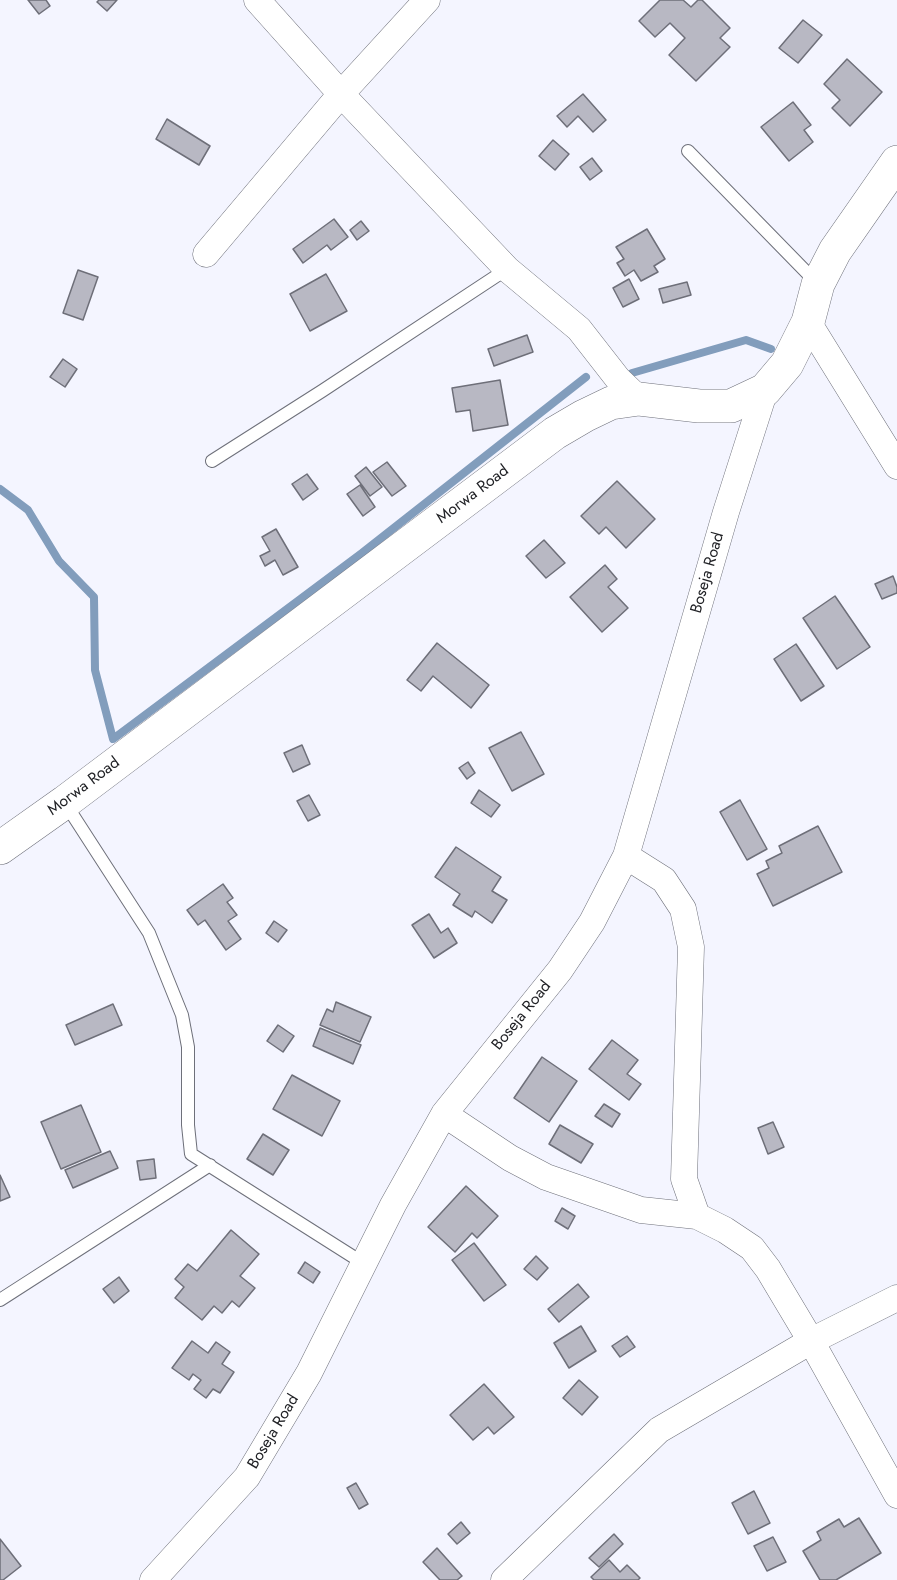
<!DOCTYPE html>
<style>
body{margin:0}
canvas{display:block;background:#f4f5ff}
</style>
<canvas width="897" height="1580"></canvas>
<script>
const ctx = document.querySelector('canvas').getContext('2d');
ctx.lineJoin = 'round';
function trace(path, color, width, dash) { ctx.strokeStyle = color; ctx.lineWidth = width; ctx.lineCap = dash ? 'butt' : 'round'; ctx.setLineDash(dash || []); ctx.stroke(path); }
function paint(path, color) { ctx.fillStyle = color; ctx.fill(path, 'evenodd'); }
function drawText(font, color, halo, rows, align = 'center') {
  ctx.font = font + ' Jost,sans-serif'; ctx.lineWidth = 5; ctx.setLineDash([]); ctx.textBaseline = 'middle'; ctx.strokeStyle = halo; ctx.fillStyle = color; for (const [text, x, y, turn = 0] of rows) {
    ctx.save(); ctx.translate(x, y); ctx.rotate((+turn || 0) * Math.PI / 180); ctx.textAlign = isNaN(turn) ? turn : align; if (halo) ctx.strokeText(text, 0, 0); ctx.fillText(text, 0, 0); ctx.restore();
  }
}
const stream = new Path2D(`
 M632 373 746 340 771 349
 M0 489 28 510 59 561 94 597 95 670 113 739 362 553 586 377`);
const building = new Path2D(`
 M28 0H46L50 6 39 14Z
 M99 0H117L107 11 97 2Z
 M660 0H683L691 7 698 0H702L730 28 720 38 730 47 696 81 669 55 685 38 670 23 655 37 639 21Z
 M803 20 822 35 798 63 779 48Z
 M847 59 882 92 850 126 832 108 840 100 824 84Z
 M583 94 606 120 593 132 578 116 567 127 557 116Z
 M793 102 811 125 804 130 813 142 789 161 761 127Z
 M167 119 210 146 199 165 156 139Z
 M553 140 569 154 555 170 539 156Z
 M592 158 602 171 590 180 580 167Z
 M334 219 348 237 331 250 327 245 303 263 293 249Z
 M361 221 369 231 357 240 350 230Z
 M647 229 665 259 654 266 658 272 641 281 634 270 625 276 617 263 624 259 616 247Z
 M78 270 98 277 83 320 63 313Z
 M326 274 347 311 310 331 290 294Z
 M629 279 639 299 623 307 613 288Z
 M687 282 691 295 663 303 659 289Z
 M527 335 533 352 494 366 488 349Z
 M63 359 77 369 65 387 50 377Z
 M500 380 508 425 473 431 470 410 456 412 452 388Z
 M387 462 406 486 392 496 373 472Z
 M366 467 382 487 370 496 355 476Z
 M307 474 318 489 303 500 292 484Z
 M617 481 655 519 626 548 606 527 599 534 581 516Z
 M360 485 375 507 363 516 347 494Z
 M276 529 298 567 283 575 275 560 265 566 260 556 270 551 262 537Z
 M544 540 565 563 546 578 526 556Z
 M605 565 617 579 608 587 628 608 602 632 570 597Z
 M893 576 897 587V593L882 599 875 584Z
 M835 596 870 647 837 669 803 618Z
 M437 643 489 685 471 708 433 676 421 691 407 680Z
 M796 644 824 686 801 701 774 659Z
 M521 732 544 774 512 791 489 748Z
 M302 745 310 764 293 772 284 753Z
 M468 762 475 773 467 779 459 768Z
 M479 790 500 805 491 817 471 803Z
 M309 795 320 815 308 821 297 801Z
 M740 800 767 849 747 860 720 812Z
 M818 826 842 872 773 906 757 874 769 868 766 861 782 853 779 846Z
 M456 847 501 877 492 891 507 900 492 923 475 911 472 917 453 905 460 894 435 877Z
 M223 884 233 898 227 902 237 915 228 921 241 939 226 950 205 920 198 925 187 910Z
 M429 914 441 933 448 928 457 943 434 958 412 925Z
 M274 921 287 930 278 942 266 933Z
 M336 1002 371 1017 360 1042 320 1025 327 1009 333 1012Z
 M113 1004 122 1025 75 1045 66 1025Z
 M278 1025 294 1036 283 1052 267 1041Z
 M320 1028 361 1045 353 1064 313 1046Z
 M612 1040 638 1060 627 1074 641 1084 629 1100 589 1069Z
 M542 1057 577 1081 549 1122 514 1098Z
 M292 1075 340 1101 322 1136 273 1109Z
 M604 1104 620 1114 612 1127 595 1116Z
 M81 1105 101 1152 61 1169 41 1122Z
 M773 1122 784 1147 768 1154 758 1128Z
 M560 1125 593 1144 581 1163 549 1144Z
 M263 1134 289 1150 273 1175 247 1159Z
 M110 1151 118 1168 73 1188 65 1170Z
 M154 1159 156 1178 140 1180 137 1161Z
 M0 1175 10 1197 0 1201Z
 M466 1186 498 1216 477 1238 472 1233 455 1252 428 1227Z
 M562 1208 575 1216 568 1229 555 1221Z
 M231 1230 259 1254 240 1276 255 1288 239 1307 232 1301 222 1313 214 1306 202 1320 175 1298 184 1287 175 1279 188 1264 197 1271Z
 M474 1243 506 1285 484 1301 452 1260Z
 M536 1256 548 1268 537 1280 524 1269Z
 M305 1262 320 1272 313 1283 298 1273Z
 M119 1277 129 1291 114 1303 103 1289Z
 M578 1284 589 1297 559 1322 548 1309Z
 M581 1326 596 1351 569 1368 554 1343Z
 M627 1336 635 1347 620 1357 612 1346Z
 M192 1341 208 1353 216 1342 230 1352 222 1364 234 1372 220 1393 213 1389 206 1398 194 1389 201 1380 193 1374 189 1380 172 1368Z
 M579 1380 598 1397 582 1415 563 1398Z
 M484 1384 514 1417 494 1434 488 1427 473 1440 450 1415Z
 M356 1483 368 1504 359 1509 347 1488Z
 M754 1491 770 1523 748 1534 732 1503Z
 M859 1518 881 1553 836 1580H820L803 1551 821 1540 817 1532 839 1519 844 1527Z
 M461 1522 470 1533 457 1544 448 1534Z
 M614 1534 623 1544 599 1567 589 1558Z
 M773 1537 786 1562 767 1571 754 1546Z
 M0 1539 21 1566 3 1580H0Z
 M437 1548 462 1576 457 1580H440L423 1562Z
 M609 1560 620 1572 627 1565 640 1578 638 1580H594L591 1577Z`);
const service = new Path2D(`
 M688 151 817 283
 M212 461 322 391 507 269
 M65 803 149 933 182 1015 188 1047V1125L191 1154 363 1263
 M0 1300 210 1165`);
const minor = new Path2D(`
 M257 0 341 94 507 269 579 329 618 379 639 399
 M206 254 341 94 427 0
 M808 322 897 466
 M626 856 664 880 683 909 691 947 684 1179 697 1216 725 1230 752 1248 768 1269 811 1341 897 1495
 M444 1114 510 1158 546 1177 641 1210 697 1216
 M153 1580 247 1477 309 1373 393 1205 444 1114 560 970 592 922 626 856 726 512 765 390
 M504 1580 659 1430 811 1341 897 1298`);
const secondary = new Path2D(`
 M0 848 65 802 555 433 584 416 611 403 639 399 699 406H731L765 390 787 364 808 322 818 284 835 251 897 162`);
const streetNames = [
 ["Morwa Road",473,495,-37],
 ["Boseja Road",708,573,-74],
 ["Morwa Road",84,787,-37],
 ["Boseja Road",522,1016,-51],
 ["Boseja Road",274,1432,-59]
];
trace(stream, '#829dbc', 8);
paint(building, '#b8b8c3');
trace(building, '#6e6f79', 1.5);
trace(service, '#6e707a', 14);
trace(minor, '#6e707a', 27);
trace(secondary, '#6e707a', 34);
trace(service, '#fff', 12);
trace(minor, '#fff', 26);
trace(secondary, '#fff', 33);
drawText('16px', '#212226', '#fff', streetNames);
</script>
